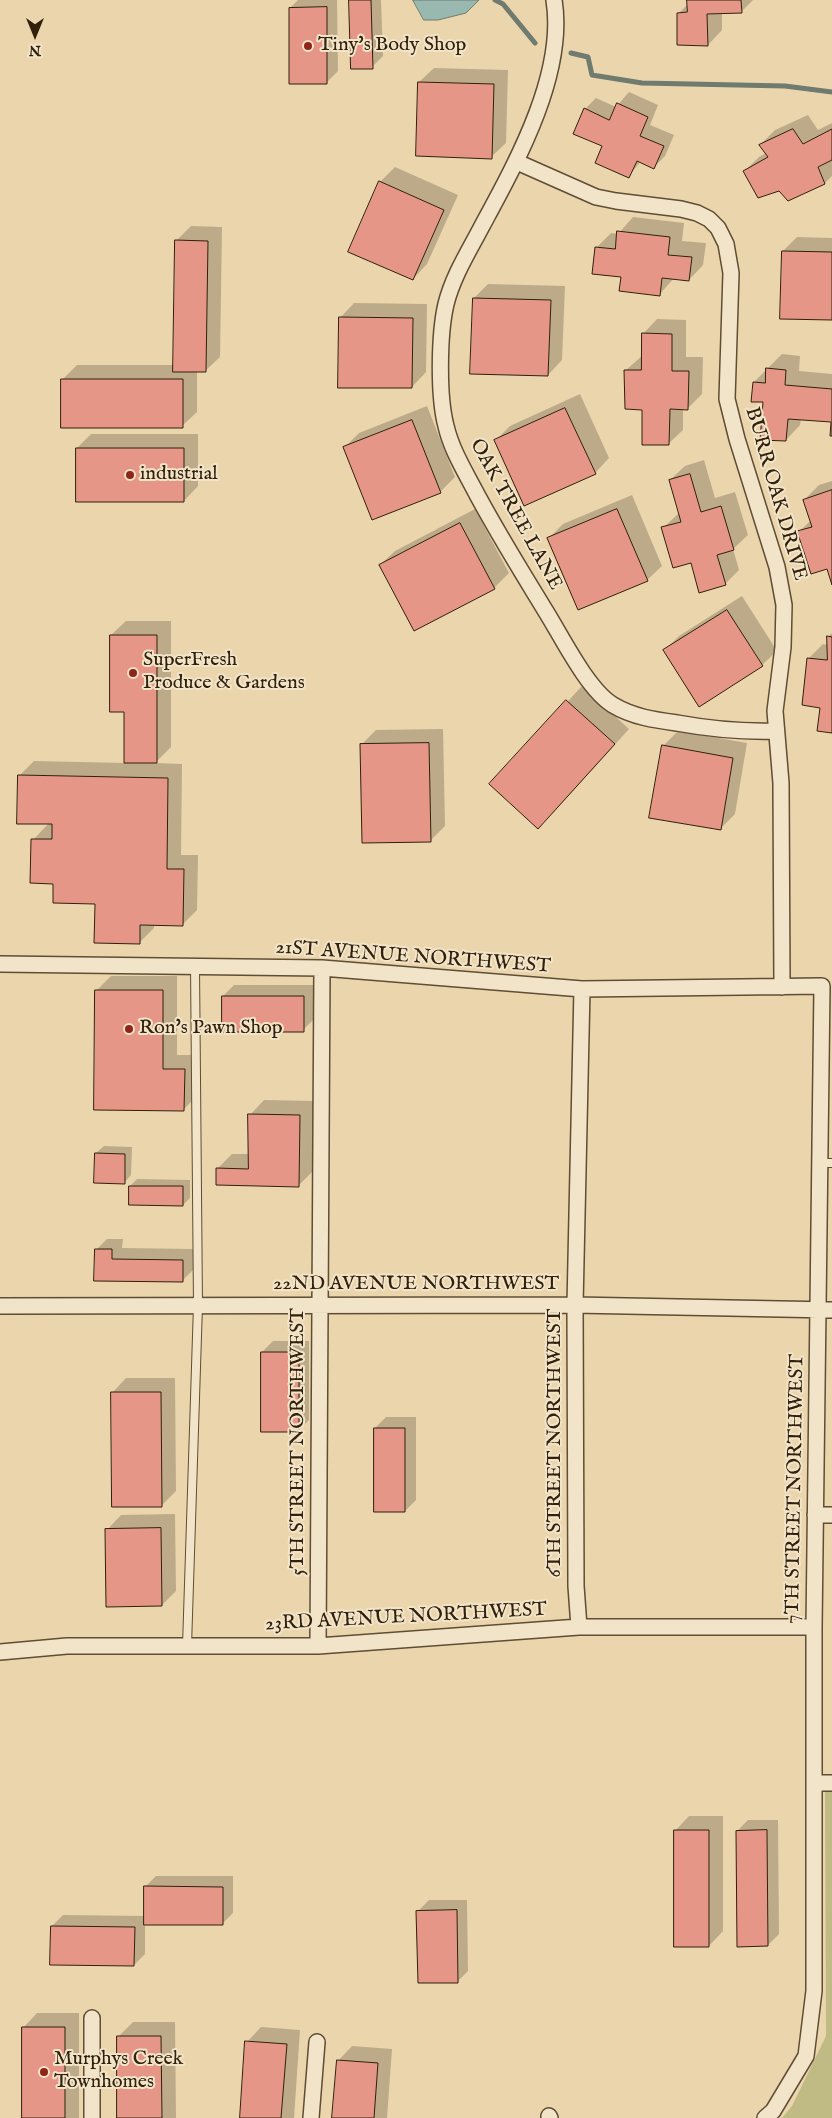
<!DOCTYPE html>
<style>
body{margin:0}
#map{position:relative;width:832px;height:2118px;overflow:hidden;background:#ebd5ac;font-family:"IM FELL English",serif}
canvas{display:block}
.north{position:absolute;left:10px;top:10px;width:50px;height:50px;-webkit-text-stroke:4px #f2e4c9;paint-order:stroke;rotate:180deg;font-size:14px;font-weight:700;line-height:20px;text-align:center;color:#30200c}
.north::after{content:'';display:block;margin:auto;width:18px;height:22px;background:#30200c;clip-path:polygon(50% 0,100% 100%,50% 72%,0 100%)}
</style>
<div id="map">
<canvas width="832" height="2118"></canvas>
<div class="north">N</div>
</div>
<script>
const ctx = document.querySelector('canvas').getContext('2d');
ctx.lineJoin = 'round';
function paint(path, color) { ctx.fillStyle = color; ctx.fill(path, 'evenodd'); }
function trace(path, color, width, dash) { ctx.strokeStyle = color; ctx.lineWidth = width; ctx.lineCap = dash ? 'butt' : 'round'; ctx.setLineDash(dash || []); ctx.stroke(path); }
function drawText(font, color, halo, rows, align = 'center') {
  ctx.font = font + ' "IM FELL English",serif'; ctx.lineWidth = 4; ctx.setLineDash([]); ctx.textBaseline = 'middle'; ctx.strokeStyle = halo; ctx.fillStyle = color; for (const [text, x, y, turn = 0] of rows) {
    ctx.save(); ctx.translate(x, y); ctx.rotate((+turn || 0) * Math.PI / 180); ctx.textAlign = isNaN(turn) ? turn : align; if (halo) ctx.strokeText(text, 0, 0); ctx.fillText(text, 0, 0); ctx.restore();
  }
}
const green = new Path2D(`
 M825 1792H832V2118H782L792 2106 826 2036Z`);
const water = new Path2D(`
 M413 0H479L466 13 438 20H424Z`);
const shadow = new Path2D(`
 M298 0H337L338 71 327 82 290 8Z
 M350 0H381L383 56 372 67Z
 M688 0H753L741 12 722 13V30L708 45 678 14 688 4Z
 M434 68 508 70 506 143 491 157 419 82Z
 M629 92 658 105 650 125 674 135 665 156 654 167 641 161 628 177 603 146 585 109 596 98 616 107Z
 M808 115 818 130 832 123V176L825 183 788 200 780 189 744 172 759 157 766 153 760 145 775 130Z
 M395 167 458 195 427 264 413 279 380 182Z
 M633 217 684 223 682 241 706 243 703 265 689 280 674 278 659 295 622 276 596 248 611 233 618 234Z
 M191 226 222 227 220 357 205 371H197V412L182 426 62 380 77 365H174L176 241Z
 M797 237 832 238V319L783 251Z
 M488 284 565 286 562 360 548 375 474 298Z
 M354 303 427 304 426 372 412 387 340 318Z
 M657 319 686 320V357H703L702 394 688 408H683V430L668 444 643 409 626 370 642 356 643 334Z
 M782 354 800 356 799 371 832 374V421L801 419 800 425 786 440 754 382Z
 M580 394 609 458 595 473 495 441 510 426Z
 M427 406 455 477 440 492 344 448 359 433Z
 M91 434H198V486L184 501 77 448Z
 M704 460 715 498 735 492 748 535 733 549 739 570 725 584 692 561 663 528 680 512 670 480 685 466Z
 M832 481V581L828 567 799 532 811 520 804 500 819 485Z
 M632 495 662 566 647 580 549 538 563 524Z
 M475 509 509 573 494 588 380 565 395 551Z
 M742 596 777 651 762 665 665 650 679 636Z
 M126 621H171V747L155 763 182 764 181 855H198L197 910 182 925 154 924V928L139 943 97 903 54 882 33 840 49 823 19 776 34 761 125 763V711L111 635Z
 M832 633V732L821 707 808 659 823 644 828 645V637Z
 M582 686 629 729 553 813 491 784Z
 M443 729 445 826 430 841 362 744 376 730Z
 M678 731 747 743 735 814 721 828 663 746Z
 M111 976H177V1055H199L198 1095 184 1109 97 990Z
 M234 985H314V1019L303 1030 223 996Z
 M264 1100 314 1101 313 1171 299 1185 217 1169 232 1154H249L250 1115Z
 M104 1146 132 1147 131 1175 124 1183 96 1153Z
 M137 1179 190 1180V1198L183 1205 130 1186Z
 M107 1239H123L122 1248 194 1249 193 1270 182 1281 96 1280V1250Z
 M273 1341H309V1420L298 1431 262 1352Z
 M126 1378H175L176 1491 162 1505 112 1393Z
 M386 1417H416V1500L405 1511 375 1428Z
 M175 1514 176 1591 162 1605 107 1530 121 1515Z
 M689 1816H723V1931L709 1946 675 1831Z
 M748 1820H778L779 1934 768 1945 737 1831Z
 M156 1876H233V1913L222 1924 145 1923V1954L134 1965 52 1926 63 1915 145 1916V1887Z
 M429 1900H467L468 1971 457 1982 418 1911Z
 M37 2013H79V2118H23V2028Z
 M133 2022H175L176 2118H118V2037Z
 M261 2027 300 2030 294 2118H241L247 2042Z
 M352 2046 392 2049 387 2118H333L338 2061Z`);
const stream = new Path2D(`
 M495 0 503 4 535 43
 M571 53 588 57 592 75 642 83 785 86 832 92`);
const building = new Path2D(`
 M349 0H371L373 69H351Z
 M687 0H741L742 13 707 14 708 46 677 45V13L687 12Z
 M327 7V84H289V8Z
 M418 82 494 84 492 159 416 156Z
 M617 103 648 117 640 136 664 146 654 169 637 161 629 178 595 163 602 146 573 134 584 108 609 120Z
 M793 129 803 144 832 129V160L818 167 825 184 788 201 779 191 758 198 743 171 768 157 759 145Z
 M379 181 444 210 413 280 348 252Z
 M617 231 670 237 668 255 692 257 689 281 662 278 660 296 619 291 621 277 592 274 595 247 615 249Z
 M175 240 208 241 206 372H173Z
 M782 251 832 252V320L780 319Z
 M473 298 551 300 548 376 470 374Z
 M339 317 413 318 412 388H338Z
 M642 333 672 334V371H689L688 410 670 409 669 445H642V410L625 409 624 370H641Z
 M766 368 786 370 785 385 832 389V436H830L831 422 788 419 786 441 760 440 763 402H751L753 382 765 383Z
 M61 379H183V428H61Z
 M565 408 596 474 524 506 494 440Z
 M412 420 441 493 372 520 343 447Z
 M76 448H184V502H76Z
 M690 474 701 512 721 506 734 550 717 555 726 585 699 593 691 563 673 568 661 527 681 522 669 480Z
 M832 490V585L827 569 811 574 797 531 812 527 803 500Z
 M617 509 648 581 578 610 547 538Z
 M460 523 495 589 414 631 379 565Z
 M727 610 763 666 699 707 663 650Z
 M110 635H157V763H124V712H110Z
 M827 636 832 637V733L817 731 820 708 802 705 807 658 827 660Z
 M566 700 615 744 538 829 489 784Z
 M429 743 431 842 362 843 360 744Z
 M662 745 733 758 721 830 649 818Z
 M18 775 168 778 167 869H184L183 926 140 925V944L94 943 95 904 53 903V884L30 883 31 839H52V824H17Z
 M95 990H163V1069H185L184 1111 94 1110Z
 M222 996H304V1032H222Z
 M248 1114 300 1115 299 1187 216 1185V1168L248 1169Z
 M95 1153 125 1154V1184L94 1183Z
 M129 1186H183V1206L129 1205Z
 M95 1249H112V1259L183 1260V1282L94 1281Z
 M261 1352H299V1432H261Z
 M111 1392H161L162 1507H112Z
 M374 1428H405V1512H374Z
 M161 1528 162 1606 106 1607 105 1529Z
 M674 1830H709V1947H674Z
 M767 1830 768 1946 737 1947 736 1831Z
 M144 1886 223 1887V1925H144Z
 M457 1910 458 1983H418L416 1911Z
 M51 1926 135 1927 134 1966 50 1965Z
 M22 2027H65V2118H22Z
 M117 2036H161L162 2118H117Z
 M245 2041 287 2044 281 2118H240Z
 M337 2060 378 2063 374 2118H332Z`);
const service = new Path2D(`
 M820 1163H832
 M187 1646 198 1305 195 966`);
const minor = new Path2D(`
 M554 0C566 74 516 163 482 226 469 251 453 276 446 304 439 334 438 396 446 426 451 448 463 468 473 487 495 529 520 569 545 610 562 637 587 689 613 705 633 717 655 720 677 723 710 729 742 732 776 731
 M517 162 596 197 616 201 681 209 697 213 709 219 718 228 726 244 731 273 727 399 737 439 777 567 784 605 783 647 775 711 781 783 782 987
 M0 964 322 968 582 989 822 986 814 1627V1991L806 2056 773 2111 765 2118
 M0 1306 575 1305 832 1310
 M815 1515H832
 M579 1627 576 1586 575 1305 582 989
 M318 1646 322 968
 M0 1652 67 1646H318L579 1627H814
 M815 1783H832
 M92 2018V2118
 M549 2116 550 2118
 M311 2118 317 2042`);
const markers = [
 [308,46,5,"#8f2418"],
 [130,475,5,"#8f2418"],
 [133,673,5,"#8f2418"],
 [129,1029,5,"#8f2418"],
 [44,2072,5,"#8f2418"]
];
const poiNames = [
 ["Tiny's Body Shop",318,46],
 ["industrial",140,475],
 ["SuperFresh",143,661],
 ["Produce & Gardens",143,684],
 ["Ron's Pawn Shop",139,1029],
 ["Murphys Creek",54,2060],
 ["Townhomes",54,2083]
];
const streetNames = [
 ["BURR OAK DRIVE",775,494,74],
 ["OAK TREE LANE",515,515,61],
 ["21ST AVENUE NORTHWEST",413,958,4],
 ["22ND AVENUE NORTHWEST",416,1285],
 ["5TH STREET NORTHWEST",299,1442,-90],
 ["6TH STREET NORTHWEST",556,1443,-90],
 ["7TH STREET NORTHWEST",796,1489,-89],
 ["23RD AVENUE NORTHWEST",406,1618,-3]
];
paint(green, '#c0bb84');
paint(water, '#99b8af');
trace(water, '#6f7b6e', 1);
paint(shadow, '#0003');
trace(stream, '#6f7b6e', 5);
paint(building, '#e69686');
trace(building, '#30200c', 1);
trace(service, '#5f4d34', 10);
trace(minor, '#5f4d34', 18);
trace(service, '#f2e4c9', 8);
trace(minor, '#f2e4c9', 15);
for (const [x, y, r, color] of markers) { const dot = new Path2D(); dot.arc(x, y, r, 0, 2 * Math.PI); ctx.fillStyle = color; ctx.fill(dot); trace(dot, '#f2e4c9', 2); }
drawText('20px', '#30200c', '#f2e4c9', poiNames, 'left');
drawText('20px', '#30200c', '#f2e4c9', streetNames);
</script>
